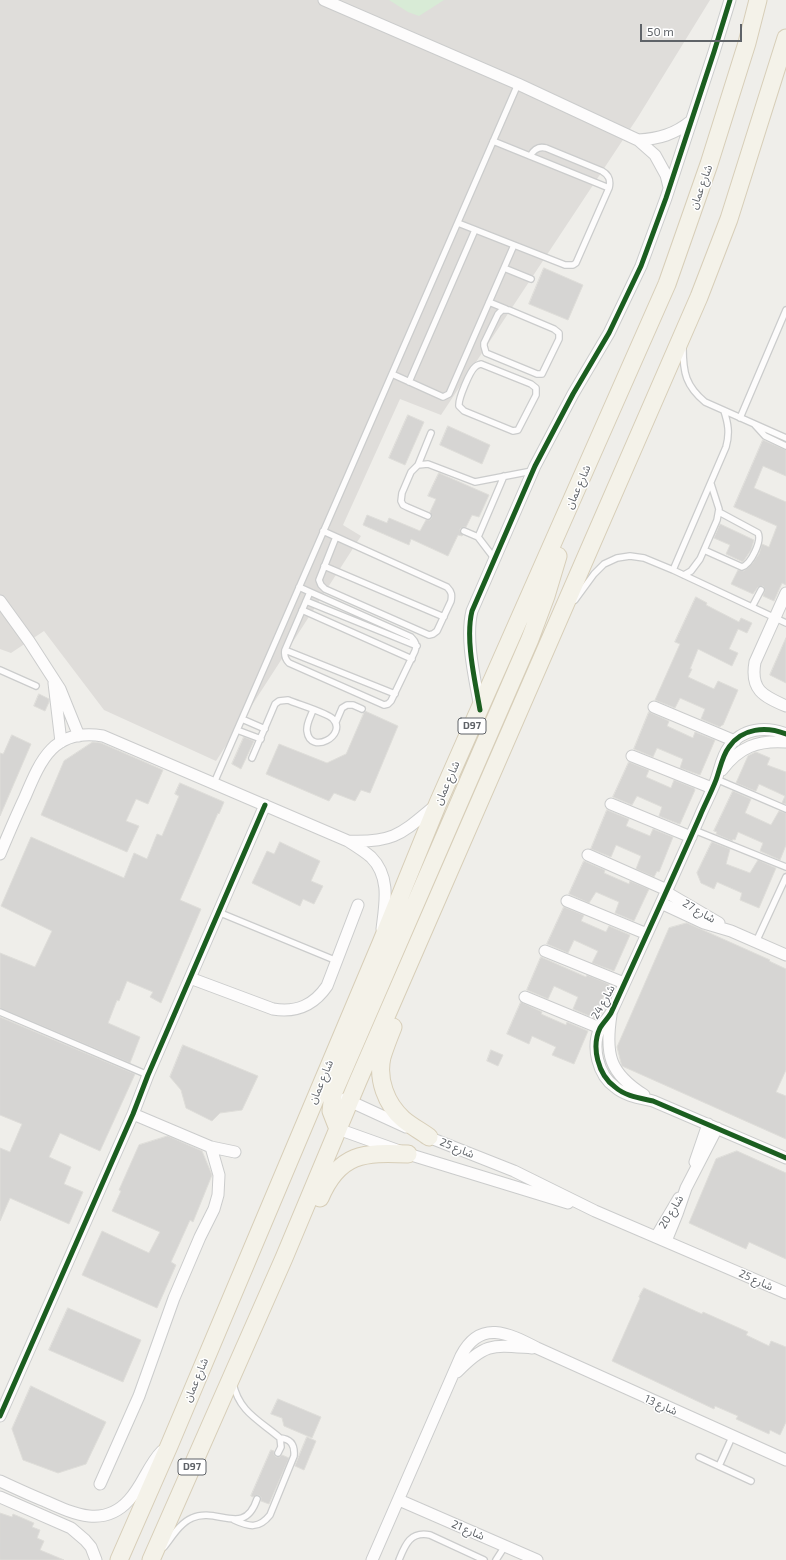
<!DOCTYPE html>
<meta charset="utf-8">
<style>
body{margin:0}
#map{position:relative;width:786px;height:1560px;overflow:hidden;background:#efeeea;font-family:"Exo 2",sans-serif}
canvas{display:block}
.scale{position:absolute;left:640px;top:24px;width:102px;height:18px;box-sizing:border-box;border:2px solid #5f6368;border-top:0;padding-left:5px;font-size:12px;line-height:14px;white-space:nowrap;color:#5f6368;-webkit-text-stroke:3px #fff;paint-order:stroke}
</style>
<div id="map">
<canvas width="786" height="1560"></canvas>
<div class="scale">50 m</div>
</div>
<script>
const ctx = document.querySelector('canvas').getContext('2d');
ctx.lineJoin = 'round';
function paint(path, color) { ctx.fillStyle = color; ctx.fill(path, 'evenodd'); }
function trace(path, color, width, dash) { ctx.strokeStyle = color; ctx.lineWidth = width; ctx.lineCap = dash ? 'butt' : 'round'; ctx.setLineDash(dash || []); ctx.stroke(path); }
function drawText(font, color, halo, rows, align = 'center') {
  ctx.font = font + ' "Exo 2","Noto Sans Arabic",sans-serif'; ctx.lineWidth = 3; ctx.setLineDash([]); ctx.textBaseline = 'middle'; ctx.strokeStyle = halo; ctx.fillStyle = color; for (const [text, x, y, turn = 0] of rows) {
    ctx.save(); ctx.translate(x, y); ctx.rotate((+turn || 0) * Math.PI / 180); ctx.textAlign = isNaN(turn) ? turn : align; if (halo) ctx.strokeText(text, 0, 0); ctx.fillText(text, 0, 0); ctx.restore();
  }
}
const industrial = new Path2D(`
 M0 0H710L638 117 441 415 400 399 343 525 361 536 216 761 104 710 44 631 11 653 0 649Z`);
const green = new Path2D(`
 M389 0H444L419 16 408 12Z`);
const building = new Path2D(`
 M544 268 583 285 568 320 529 304Z
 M408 415 424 422 405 465 389 458Z
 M448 426 490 445 482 464 440 445Z
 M763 440 786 450V476L763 466 754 488 786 502V585L782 583 774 601 763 596 765 590 763 586 758 587 753 594 731 584 738 570 744 571 752 564 759 554 762 544 769 547 777 526 734 507Z
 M439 473 489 495 479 517 472 515 466 527H463L460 529V532L463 535 462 536 458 535 448 556 411 539 409 545 363 525 367 515 387 523 389 518 420 531 426 520H430L432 517 430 512 436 499 428 496Z
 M720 524 754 540 751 550 743 562 726 554 730 545 714 538Z
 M696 597 707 603 706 605 739 622 741 618 752 623 747 633 738 629 729 649 738 653 732 666 698 649 690 669H692L688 677 714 689 718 681 738 690 723 725H722L720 727 701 719 705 709 680 698 675 708 655 700 680 644 675 642Z
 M786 638V683L770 675Z
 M39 694 49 699V702L45 711 34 706Z
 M365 711 398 726 370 793 361 790 355 801 334 793 329 801 266 774 279 744 327 763 346 754Z
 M649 712 669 721 667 726 693 738 695 732 715 740 700 775 680 768 683 759 657 748 653 757 634 749Z
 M12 735 31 744 0 816V753L3 754Z
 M244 737 254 741 241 769 232 764Z
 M93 742 101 743 163 770 148 804 136 799 126 821 139 826 127 852 41 815 64 761Z
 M756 752 770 758 767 765 786 772V804L782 803 785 796 759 784 756 791H755L736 783 748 756Z
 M629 762 649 770 646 777 671 788 674 780 694 788 695 790 680 824H679L659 816 662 807 637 796 632 805 613 797Z
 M180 783 224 802 219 814 218 813 180 900 201 909 161 1003 150 997 153 992 127 981 119 1001 117 1000 108 1023 140 1037 130 1063 0 1008V953L35 967 52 931 1 906 31 837 124 878 134 853 147 859 157 834 162 836 179 796 175 794Z
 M733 791 751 799 745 813 771 825 779 811 786 813V845L780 860 760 851 763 843 738 832 735 840 733 839 732 841 716 834 717 832 714 831Z
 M607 810 629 819 626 826 650 836 653 829 673 837 659 872 657 871 654 877 636 869 641 856 616 845 611 857 591 849Z
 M280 842 320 861 311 881 323 886 314 904 303 899 300 906 252 883 267 851 274 854Z
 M712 842 730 849 726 864 750 873 758 860 776 868 759 908 740 900 742 893 717 882 714 889 701 883 697 873Z
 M584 861 605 870 604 873 629 884 630 881 649 889 634 921 615 913 619 902 596 892 589 903 569 894Z
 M564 907 584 915 581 921 606 932 609 926 630 935 614 971 592 963 598 951 574 940 568 953 547 944Z
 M687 923 770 960 769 961 786 969V1070L776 1092 786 1096V1139L622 1066 621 1063 617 1047 669 928Z
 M541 957 586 977 587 975 609 984 594 1018 573 1009 578 997 554 986 548 999 527 990Z
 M521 1002 542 1012 541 1014 566 1025 567 1022 588 1031 574 1064 552 1055 556 1047 532 1036 529 1044 507 1034Z
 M0 1017 135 1074 100 1151 60 1133 49 1157 71 1167 64 1184 83 1192 69 1224 10 1198 0 1221V1148L10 1152 22 1124 0 1115Z
 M183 1045 258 1076 242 1110 220 1113 212 1121 186 1108 181 1090 170 1077Z
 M491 1050 503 1055 498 1066 487 1061Z
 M168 1136 202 1151 212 1175 193 1222 190 1220 171 1262 176 1265 157 1308 82 1275 102 1231 149 1253 160 1232 112 1211 121 1191 119 1190 139 1145Z
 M737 1151 786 1173V1259L749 1242 746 1249 689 1223 716 1159Z
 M644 1288 702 1314 703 1312 748 1332 746 1335 769 1346 771 1341 786 1347V1422L780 1435 770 1430 769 1434 736 1419 738 1416 715 1406 714 1409 612 1361 640 1298 639 1297Z
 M68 1308 141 1340 123 1382 49 1350Z
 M31 1386 106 1422 86 1464 58 1473 23 1460 12 1429Z
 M278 1399 321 1417 312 1438 284 1426 282 1418 271 1414Z
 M307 1437 316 1441 304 1470 295 1466Z
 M271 1450 274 1451V1455L276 1457H280L282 1455 289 1458 269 1504 261 1501V1497L258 1495 253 1497 251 1496Z
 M0 1513 12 1517 13 1514 34 1523 32 1527 40 1530 37 1538 44 1541 40 1550 64 1560H0Z`);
const lane = new Path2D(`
 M493 141 609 188
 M458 223 565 265H573L576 263 609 188C611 180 609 175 602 171L546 148C539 146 534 149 530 156
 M504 268 531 279
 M489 302 506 309
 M502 310H509L554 329 559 333V339L542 374H537L486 353 484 346V343L498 314Z
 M683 348C683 373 686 386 705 402L786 438
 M481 364 531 384 536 388V395L518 430 513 431 464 411 459 406C458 399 470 371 475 367 477 365 478 365 481 364Z
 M392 374 443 397 449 394 514 245
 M409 382 475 230
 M740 418 786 310
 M755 425 765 436 786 446
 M418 465 431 433
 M428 516 407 507 403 505 401 501 402 493 411 472 418 465 428 464 475 482 532 471
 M323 531 447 587C452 592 452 595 451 601L437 631 433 634 429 635 325 589 321 585 319 580 336 537
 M464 531 478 537 494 558
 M478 537 504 476
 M704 550 742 567C751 564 762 541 758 533L719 512
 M324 566 444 617
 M673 570 726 447C730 433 728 423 724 411
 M684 575 691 571 700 559 717 520 719 509 711 484
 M299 587 310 592 411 637C416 642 417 645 415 651L391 701 388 704 384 705 289 663C285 659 284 656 285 650L310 592
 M575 600 594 574 604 564 617 558 630 556 644 558 673 570 786 623
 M306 601 417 646
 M752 607 761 590
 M302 610 412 659
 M285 650 395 694
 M0 670 36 686
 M242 719 265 729
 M336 722 342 708 347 705H353L362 709
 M237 730 261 739
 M252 758 275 704 279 701 288 700C297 704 328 713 333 719 348 735 310 756 307 731 306 724 311 716 313 710
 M716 779 786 809
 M214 783 518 84
 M694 830 786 867
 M218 912 337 961
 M756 942 786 877
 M0 1012 148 1075
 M233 1383C239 1412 259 1420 280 1438L281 1447 278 1453
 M699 1457 751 1481
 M719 1466 732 1437
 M234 1520C249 1527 259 1529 270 1515L294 1456C295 1445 291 1439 280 1438
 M164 1547C172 1537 180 1523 192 1518 217 1506 244 1538 257 1499
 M399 1560C405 1545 410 1531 430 1535L484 1560
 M496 1560 505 1546`);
const street = new Path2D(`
 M324 0 518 84 638 140 655 155 666 175 669 187
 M638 140C659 139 675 134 691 121
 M786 593 755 662C750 690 763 696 786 706
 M0 601 29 641 60 689 79 736
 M54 683 61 742
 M654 707 735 741
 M480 708C475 679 465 639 472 611L535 466 573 394 609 333 641 266 666 198 714 52 730 0
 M786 734C766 726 742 728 729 747 722 756 720 769 716 780 711 793 705 804 700 816 671 882 641 947 611 1013 608 1018 603 1023 600 1028 591 1047 598 1075 615 1087 625 1096 640 1098 653 1101L786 1158
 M632 756 712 788
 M722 770C739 747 758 740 786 742
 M611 804 691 837
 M348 841C395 843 402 833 436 805
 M0 854C8 835 16 816 25 797 41 759 54 728 103 736L348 841C356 846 364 851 371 857 391 877 385 904 382 929
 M588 855 667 890
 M666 892 719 923
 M567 901 647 934
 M661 903 704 923 731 931 786 955
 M545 951 624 983
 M190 978 273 1009C297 1013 314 1005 327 986L358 905
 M525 997 600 1028
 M611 1015C605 1054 609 1073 644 1095
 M345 1099 406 1127
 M133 1114 211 1147 235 1152
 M338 1129 408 1154 568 1203
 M423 1135 514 1171 595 1211 786 1293
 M695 1162 708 1124
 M656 1237 679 1198
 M666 1241 677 1214 686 1188 717 1128
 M457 1372C486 1342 493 1345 532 1348
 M0 1416 133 1114 148 1075 265 805
 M0 1481C15 1488 30 1495 45 1501 74 1514 104 1528 129 1500 143 1485 148 1465 162 1451
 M100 1484 139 1396 174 1298 200 1237 214 1209 218 1195 219 1175 211 1147
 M0 1497 71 1528 85 1540 91 1547 96 1560
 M399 1500 537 1560
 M372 1560 461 1356C480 1319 508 1333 537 1348L786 1460`);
const primary = new Path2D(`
 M393 1027C389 1037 385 1047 382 1057 377 1079 386 1104 403 1119 411 1126 421 1131 429 1137
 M338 1129 331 1111 333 1094 530 639 546 596 558 556
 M320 1198C339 1153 364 1152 408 1154
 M119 1560 169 1446 381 943 438 803 667 284 709 164 747 43 758 0
 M151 1560 284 1258 358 1081 699 297 729 219 786 38`);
const cycleway = new Path2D(`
 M480 710C475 681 465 639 472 611L535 466 573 394 609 333 641 266 666 198 714 52 730 0
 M786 734C766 726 742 728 729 747 722 756 720 769 716 780 711 793 705 804 700 816 671 882 641 947 611 1013 608 1018 603 1023 600 1028 591 1047 598 1075 615 1087 625 1096 640 1098 653 1101L786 1158
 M0 1416 133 1114 148 1075 265 805`);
const shields = [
 [472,726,28],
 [192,1467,28]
];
const shieldNames = [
 ["D97",472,726],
 ["D97",192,1467]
];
const streetNames = [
 ["شارع عمان",701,187,-70],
 ["شارع عمان",578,487,-66],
 ["شارع عمان",447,783,-66],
 ["شارع 27",699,911,30],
 ["شارع 24",603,1002,-61],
 ["شارع عمان",321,1082,-67],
 ["شارع 25",457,1148,22],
 ["شارع 20",671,1212,-59],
 ["شارع 25",756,1280,24],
 ["شارع عمان",196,1380,-67],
 ["شارع 13",661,1405,24],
 ["شارع 21",468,1530,23]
];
paint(industrial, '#dfddda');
paint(green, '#d8ebd6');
paint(building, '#d6d5d3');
trace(building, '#deddd9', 1);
trace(lane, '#cbcccc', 8);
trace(street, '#cbcccc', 13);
trace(primary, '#d7ceb8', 19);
trace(lane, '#fdfcfc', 5.5);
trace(street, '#fdfcfc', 11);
trace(primary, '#f4f2e9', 17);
trace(cycleway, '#1b5e20', 5);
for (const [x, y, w] of shields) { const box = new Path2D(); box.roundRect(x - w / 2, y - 8, w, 16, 3); ctx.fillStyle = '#fff'; ctx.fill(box); trace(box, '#5f6368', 1); }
drawText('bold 10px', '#5f6368', null, shieldNames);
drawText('11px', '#5f6368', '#fff', streetNames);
</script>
